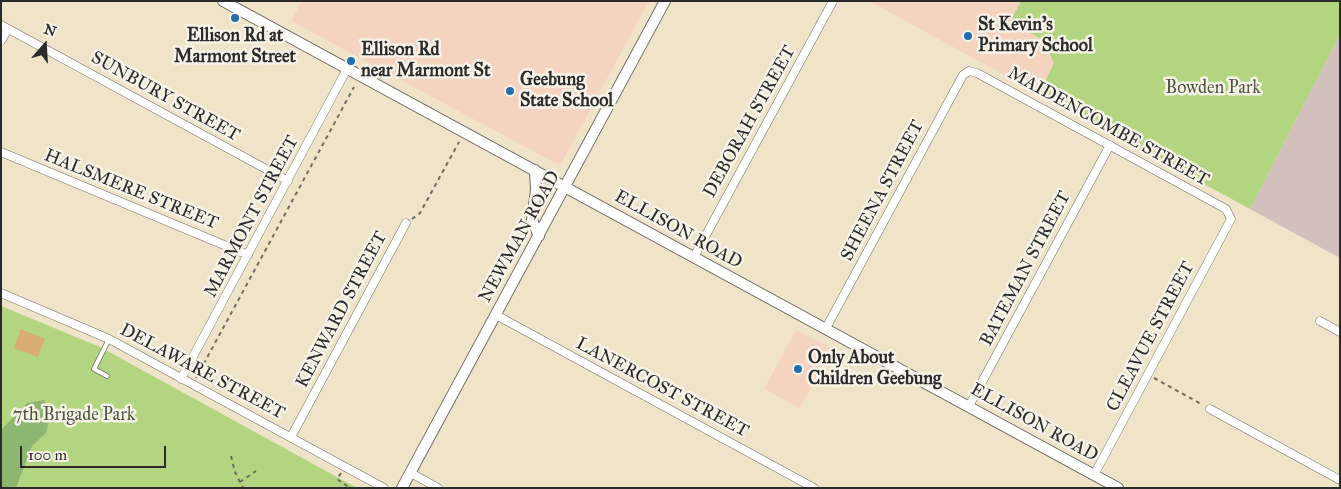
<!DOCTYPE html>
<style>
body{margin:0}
#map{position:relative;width:1341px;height:489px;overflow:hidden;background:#efe4c8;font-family:"IM FELL Great Primer",serif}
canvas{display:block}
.frame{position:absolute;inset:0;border:2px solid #2b2b2b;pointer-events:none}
.north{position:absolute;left:20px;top:20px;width:50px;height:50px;-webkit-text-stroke:4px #f7f3e8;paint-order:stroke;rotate:19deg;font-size:14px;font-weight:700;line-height:20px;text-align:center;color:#2b2b2b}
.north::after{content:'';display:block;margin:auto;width:18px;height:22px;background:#2b2b2b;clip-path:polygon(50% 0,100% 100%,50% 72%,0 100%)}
.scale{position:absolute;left:20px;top:446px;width:146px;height:22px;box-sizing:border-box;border:2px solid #2b2b2b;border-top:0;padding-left:6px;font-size:15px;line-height:18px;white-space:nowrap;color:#2b2b2b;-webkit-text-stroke:4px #f7f3e8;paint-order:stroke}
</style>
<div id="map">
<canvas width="1341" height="489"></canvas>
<div class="frame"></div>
<div class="north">N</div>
<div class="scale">100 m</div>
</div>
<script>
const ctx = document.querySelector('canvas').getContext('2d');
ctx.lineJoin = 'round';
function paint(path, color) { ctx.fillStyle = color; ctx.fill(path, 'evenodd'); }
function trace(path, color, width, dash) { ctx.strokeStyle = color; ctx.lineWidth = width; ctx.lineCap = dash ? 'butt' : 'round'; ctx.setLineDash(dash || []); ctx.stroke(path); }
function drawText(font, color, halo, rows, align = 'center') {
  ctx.font = font + ' "IM FELL Great Primer",serif'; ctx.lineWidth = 5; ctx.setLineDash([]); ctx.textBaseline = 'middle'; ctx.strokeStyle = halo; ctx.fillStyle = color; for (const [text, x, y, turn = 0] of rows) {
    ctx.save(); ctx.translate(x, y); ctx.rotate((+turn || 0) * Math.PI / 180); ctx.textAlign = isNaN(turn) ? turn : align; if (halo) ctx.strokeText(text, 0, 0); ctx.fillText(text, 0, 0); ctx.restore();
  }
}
const built = new Path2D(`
 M302 1H649L562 162 557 164 291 21Z
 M869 1H1021L1010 22 1043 40 1054 63 1039 94Z
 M796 330 832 348 800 408 764 389Z`);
const industrial = new Path2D(`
 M1340 34V258L1250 209Z`);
const green = new Path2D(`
 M1021 1H1340V34L1250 209 1039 94 1054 63 1043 40 1010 22Z
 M1 306 100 347 357 488H1Z`);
const forest = new Path2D(`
 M44 400 50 417 46 433 32 446 16 488H1L2 429 27 403Z`);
const building = new Path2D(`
 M21 329 45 339 38 357 14 348Z`);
const path = new Path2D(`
 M412 219 420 213 459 142
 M196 378 354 87
 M1154 378 1203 405
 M231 456 235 472 243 488
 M341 473 337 479 350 488
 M240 482 256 471`);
const lane = new Path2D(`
 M107 376 94 369 109 339`);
const street = new Path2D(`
 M1 25 288 181
 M1 41 8 29
 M1 152 248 255
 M694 257 833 1
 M1 293 109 339 384 488
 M496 315 814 488
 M1320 321 1340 332
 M826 328 963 75 969 71 977 73 1226 209 1231 219 1094 475
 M181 379 347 69
 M969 406 1110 145
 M1210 409 1340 480
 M291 437 406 223
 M411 473 438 488`);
const secondary = new Path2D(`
 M223 1 1118 488
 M535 170 536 190 532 220 539 236
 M402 488 665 1`);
const markers = [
 [235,18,5,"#1f6fb2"],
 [968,36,5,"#1f6fb2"],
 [351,61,5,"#1f6fb2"],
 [510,91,5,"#1f6fb2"],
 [798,369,5,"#1f6fb2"]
];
const poiNames = [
 ["St Kevin's",978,26],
 ["Primary School",978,47],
 ["Ellison Rd at",235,37,"center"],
 ["Marmont Street",235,58,"center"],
 ["Ellison Rd",361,51],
 ["near Marmont St",361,72],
 ["Geebung",520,81],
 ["State School",520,102],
 ["Only About",808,359],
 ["Children Geebung",808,380]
];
const parkNames = [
 ["Bowden Park",1213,89],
 ["7th Brigade Park",74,416]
];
const streetNames = [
 ["SUNBURY STREET",165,97,29],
 ["DEBORAH STREET",750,122,-61],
 ["MAIDENCOMBE STREET",1108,127,29],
 ["HALSMERE STREET",131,190,22],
 ["SHEENA STREET",883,191,-62],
 ["MARMONT STREET",252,217,-62],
 ["ELLISON ROAD",678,230,29],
 ["NEWMAN ROAD",520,237,-61],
 ["BATEMAN STREET",1026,269,-62],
 ["KENWARD STREET",342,310,-62],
 ["CLEAVUE STREET",1151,337,-62],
 ["DELAWARE STREET",202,372,28],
 ["LANERCOST STREET",662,388,28],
 ["ELLISON ROAD",1034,423,29]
];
paint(built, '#f5d3c1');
paint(industrial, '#d1c0bc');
paint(green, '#b2d67f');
paint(forest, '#8db76e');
paint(building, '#d9ac73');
trace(lane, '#706c62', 5.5);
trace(street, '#706c62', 9);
trace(secondary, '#706c62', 12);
trace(path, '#706c62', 2, [4, 4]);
trace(lane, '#fff', 4);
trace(street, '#fff', 8);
trace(secondary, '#fff', 10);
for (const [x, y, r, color] of markers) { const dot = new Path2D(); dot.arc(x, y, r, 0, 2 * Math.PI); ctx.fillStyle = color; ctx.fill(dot); trace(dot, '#f7f3e8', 2); }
drawText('bold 18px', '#2b2b2b', '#f7f3e8', poiNames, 'left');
drawText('18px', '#4d5640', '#f7f3e8', parkNames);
drawText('18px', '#2b2b2b', '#f7f3e8', streetNames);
</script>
